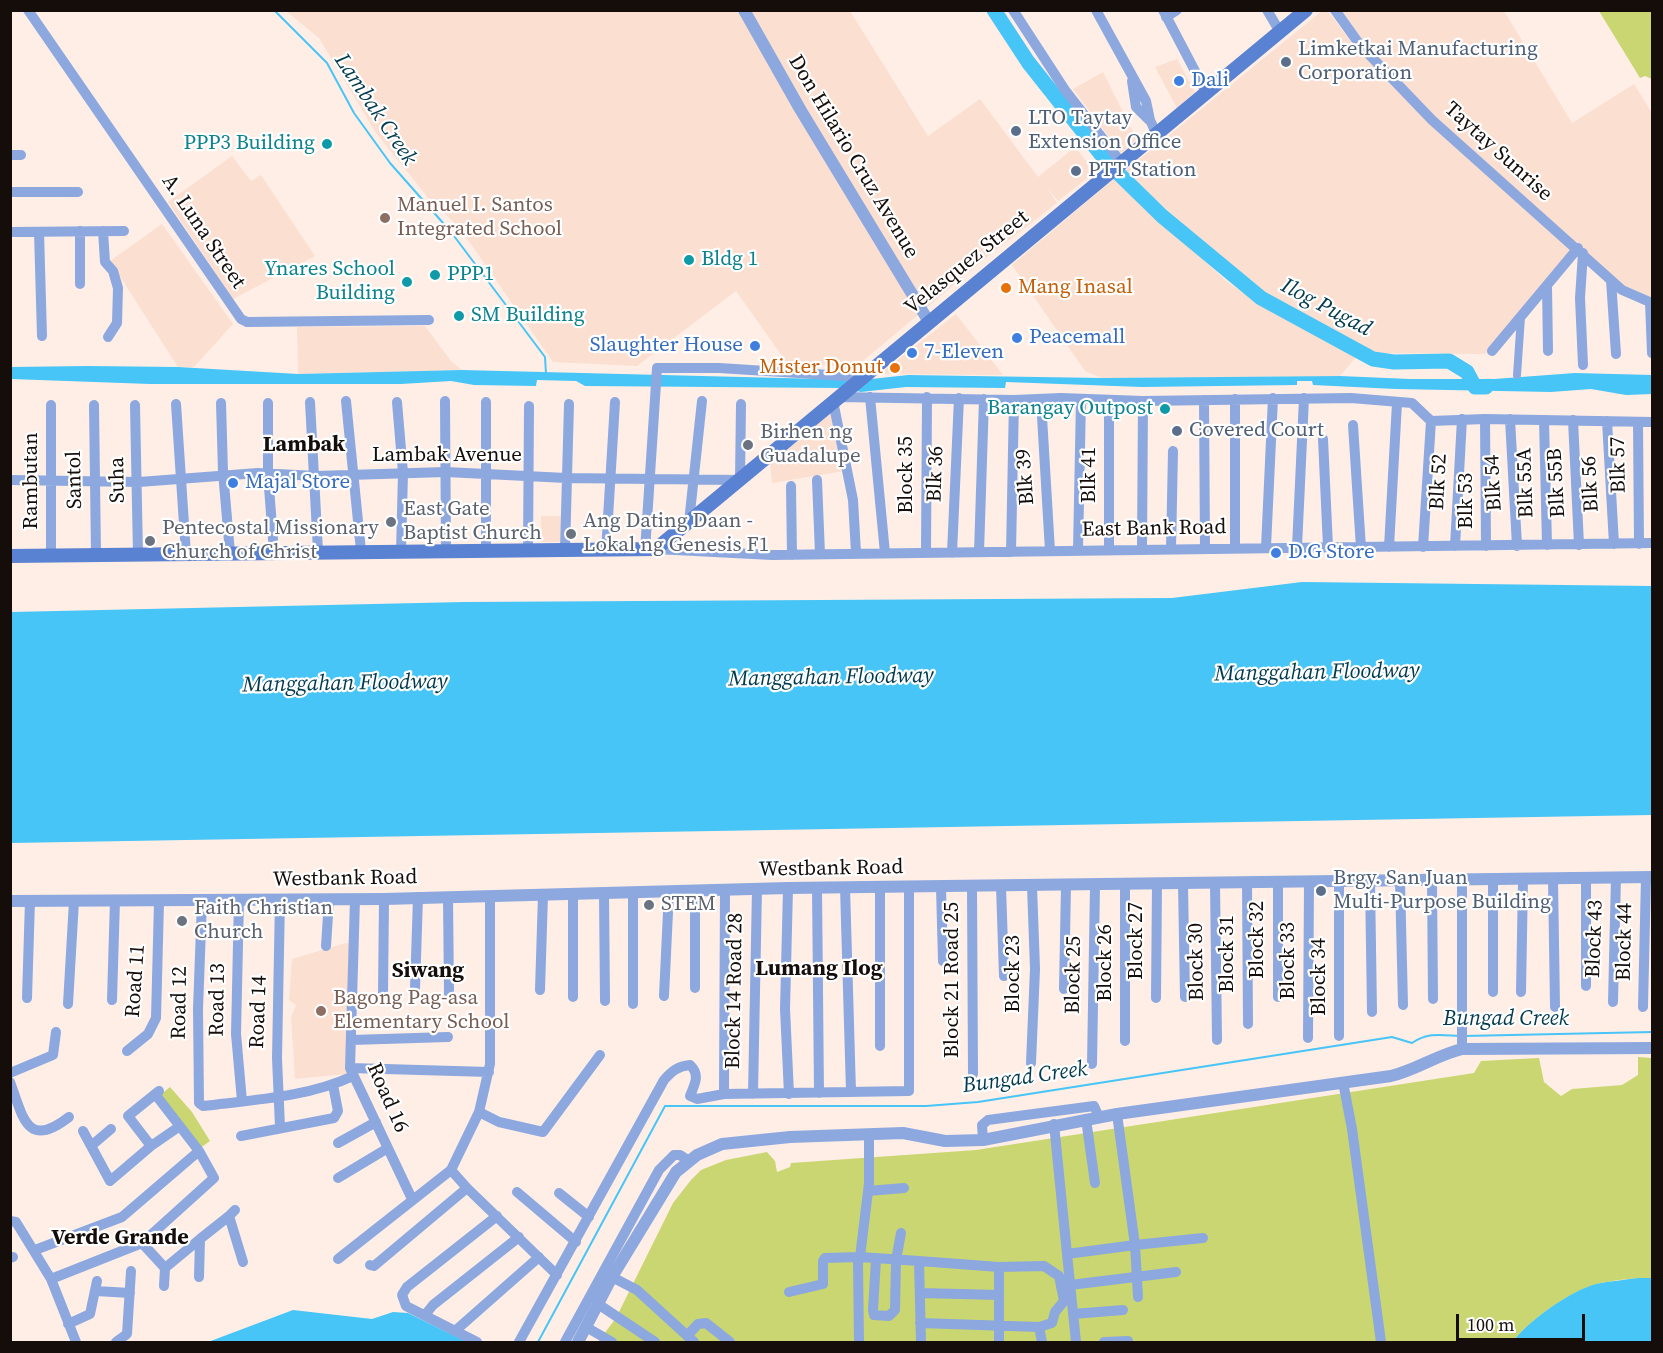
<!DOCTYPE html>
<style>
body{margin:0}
#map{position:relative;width:1663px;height:1353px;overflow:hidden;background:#ffeee6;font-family:"Source Serif 4",serif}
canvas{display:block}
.frame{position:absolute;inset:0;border:12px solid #140d0a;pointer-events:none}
.scale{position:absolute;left:1456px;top:1314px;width:129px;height:27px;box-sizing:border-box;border:3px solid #140d0a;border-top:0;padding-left:8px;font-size:18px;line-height:21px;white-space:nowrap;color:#140d0a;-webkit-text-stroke:4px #fff;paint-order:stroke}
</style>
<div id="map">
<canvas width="1663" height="1353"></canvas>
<div class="frame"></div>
<div class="scale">100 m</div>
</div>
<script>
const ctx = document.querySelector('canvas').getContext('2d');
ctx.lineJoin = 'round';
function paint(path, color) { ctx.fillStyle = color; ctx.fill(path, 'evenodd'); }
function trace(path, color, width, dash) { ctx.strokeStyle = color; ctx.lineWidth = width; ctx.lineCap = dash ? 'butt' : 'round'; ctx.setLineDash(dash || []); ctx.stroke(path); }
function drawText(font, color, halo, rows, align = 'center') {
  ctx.font = font + ' "Source Serif 4",serif'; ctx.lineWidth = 4.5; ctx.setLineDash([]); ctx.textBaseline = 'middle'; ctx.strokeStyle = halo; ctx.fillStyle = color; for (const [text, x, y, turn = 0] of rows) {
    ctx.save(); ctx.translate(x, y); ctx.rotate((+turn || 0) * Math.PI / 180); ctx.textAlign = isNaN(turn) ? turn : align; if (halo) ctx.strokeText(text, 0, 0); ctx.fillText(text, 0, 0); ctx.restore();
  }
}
const built = new Path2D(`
 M286 11H850L928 136 980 99 1038 177 1075 147 1095 172 1058 201 1047 187 1057 203 987 257 851 371 836 366 787 363 736 291 637 366 553 362 459 227 430 200 376 133 319 38Z
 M1322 11H1328L1355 47 1573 249 1485 354 1370 353 1256 292 1125 171Z
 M1342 11H1504L1572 123 1634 84 1652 113V298L1623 286 1435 117 1364 42Z
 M1177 59 1195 92 1177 108 1155 67Z
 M1103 72 1137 140 1121 153 1073 89Z
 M232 156 251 181 261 175 315 256 233 299 168 202Z
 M1116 177 1225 280 1263 307 1357 356 1340 376 1102 378 1085 371 1012 265Z
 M162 224 233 324 194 367H178L110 261Z
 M956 314 1003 375 880 374Z
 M425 326 451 361 462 370 298 374 297 327Z
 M833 412 844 471 772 483 770 462Z
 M541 516H563V542H541Z
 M346 943 353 944 346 1074 295 1079 291 1017 296 1005 289 1000 292 959Z`);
const green = new Path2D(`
 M1599 11H1652V79L1645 76 1640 78Z
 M1638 1057 1652 1058V1278C1634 1278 1614 1280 1597 1284 1572 1290 1526 1322 1513 1342H598L616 1318 673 1203 691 1180 701 1170 726 1160 767 1152 775 1161 777 1172 790 1167 791 1163 976 1150 1474 1073 1481 1061 1539 1058 1544 1082 1561 1096 1572 1089 1622 1085 1638 1075Z
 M170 1087 192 1112 210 1141 199 1149 159 1096Z`);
const water = new Path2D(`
 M88 366 178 367 298 374 462 370 862 380 908 375 1102 378 1340 376 1410 379H1494L1575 373 1652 375V394L1626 395 1591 389 1551 392 1396 389 1313 385 1312 381H1297V385L1142 387 1006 382 1005 388 906 387 861 392 843 388 585 386 576 381 537 380 536 386 474 385 451 381 401 384H150L11 379V367Z
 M1302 582 1652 586V815L11 843V612L464 602 1172 598Z
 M1638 1278H1652V1342H1513C1526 1322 1572 1290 1596 1284 1610 1281 1625 1280 1638 1278Z
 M293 1310 372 1319 393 1312 408 1313 467 1342H208Z`);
const stream = new Path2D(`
 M274 10 327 63 354 113 390 163 451 232 545 357 546 374
 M1464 1036 1652 1032
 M538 1342 665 1106H926L978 1102 1392 1037 1412 1043C1428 1032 1441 1035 1459 1036`);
const river = new Path2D(`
 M994 10 1028 62 1108 163
 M1119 174 1162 216 1261 298 1373 359 1394 362 1449 361 1467 372 1475 387H1486`);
const pedestrian = new Path2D(`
 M1517 375 1521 317`);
const minor = new Path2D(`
 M28 10 241 319 247 322 429 320
 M1013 10 1065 90 1121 162
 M1096 10 1146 101 1150 120 1156 133
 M1163 10 1206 92
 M1267 10 1280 32
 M1335 10 1360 45 1432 120 1622 290 1652 303
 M1166 17 1177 10
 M1132 81 1136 107 1149 120
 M10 155H21
 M10 192H78
 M80 231V284
 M103 231 105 262 113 271 118 288 117 323 108 337
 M10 232 124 231
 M39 232 42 336
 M1611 280 1616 354
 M1547 286 1548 351
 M1650 302 1652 353
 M1492 351 1578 248
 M1583 365 1580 298 1583 253
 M838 397 1014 400 1061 398 1143 401 1351 398 1412 403 1431 421
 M870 397 885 553
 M1235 399V547
 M1041 400 1050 551
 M1204 400 1205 548
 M346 401 361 551
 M445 401 446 552
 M833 401 853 500 856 553
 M310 402 318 551
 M397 402 403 473 401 552
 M221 403 223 472 230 553
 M268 403V474L274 553
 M176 404 186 554
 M94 405 96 555
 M135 405 138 555
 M1485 419 1486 546
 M1510 419 1517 546
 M1544 420 1547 545
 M1573 420 1579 545
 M1431 421 1485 419 1652 422
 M1607 421 1614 544
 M1638 422 1639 544
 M1353 425 1361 548
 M1323 439 1328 547
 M10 480 139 482 258 473 316 476 446 472 566 478 740 480 741 404
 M817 480 820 554
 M791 486 792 555
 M689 522 702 401
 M1455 546 1462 419
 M1266 547 1273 398
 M1297 547 1304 398
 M1389 547 1397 403
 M1423 547 1431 421
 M656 549 772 555 1652 543
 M1142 549 1143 401
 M1171 549 1173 451
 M565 550 569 404
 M1078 550 1081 399
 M1109 550V401
 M486 551V402
 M528 551 529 406
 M606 551 615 402
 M645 551 657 368H719L861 377
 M979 552 984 399
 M1011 552 1014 400
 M926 553 927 397
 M952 553 959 398
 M51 556V405
 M1586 878V986
 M1553 879 1555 1007
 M1493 880V992
 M1400 881 1403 1005
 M1432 881 1433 999
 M1462 881V1049
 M1339 882V1036
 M1370 882 1372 1012
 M1247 883 1248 1024
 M1183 884 1185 997
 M1215 884 1217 1040
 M1125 885V1041
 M972 886 973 1074
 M1001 886 1004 976
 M845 887 851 1092
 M880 887V1046
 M941 887 943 961
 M788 888 785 1009 789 1094
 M817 888 819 1093
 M633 892V1004
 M604 893 605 1001
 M448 897 449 994
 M239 899 236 1034 242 1101
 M355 899 350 1068 412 1199
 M202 901 198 1009 199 1103 203 1106C252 1100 309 1097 353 1076
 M326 946 329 899
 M695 988V891
 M415 989 418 897
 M1064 989 1066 885
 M540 990 543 895
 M1521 992 1523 879
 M383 994 384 899
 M664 996 669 891
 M573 997V893
 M1278 997V883
 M27 998 30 900
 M1156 998 1157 884
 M112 1000 115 900
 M1613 1002 1616 877
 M68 1004 74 901
 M1643 1007 1646 877
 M1308 1038 1309 883
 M351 1040 448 1037
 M127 1051 148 1034 156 1018 159 902
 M1031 1063 1035 969 1032 886
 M1092 1064 1095 886
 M350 1068 489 1072
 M10 1073 53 1055 56 1032
 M10 1082C23 1117 27 1150 69 1117
 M1343 1082 1352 1129 1381 1342
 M155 1094 199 1151 214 1178 142 1243 165 1268
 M724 1094 725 890
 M753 1094 757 889
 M479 1112 499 1122 543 1132 600 1055
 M1086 1119 1095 1183
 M1054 1124 1067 1254 1135 1245 1117 1114
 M280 1127 277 1058 280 899
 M83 1131 110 1181 151 1146 180 1126
 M241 1136 334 1118 338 1111 333 1085
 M869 1136V1183L860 1257 919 1261 921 1342
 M983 1140 982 1125 988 1120 1094 1106 1099 1117
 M338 1143 376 1122
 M91 1146 111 1129
 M151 1146 128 1116 159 1091
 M338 1178 388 1148
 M467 1188 557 1275
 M868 1191 904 1188
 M517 1192 576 1242
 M559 1193 589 1217
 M235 1210 229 1216 243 1262
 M10 1221 16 1222 51 1279 76 1342
 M35 1250 122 1217 199 1151
 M1067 1254 1076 1342
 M10 1258 13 1257
 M338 1259 451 1170 479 1112 490 1064V897
 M876 1259 873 1310 874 1315 889 1316 895 1310 896 1260 901 1233
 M919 1261 999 1267 1044 1266 1059 1276 1064 1301 1055 1312 1052 1323 1039 1327 920 1323
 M370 1265 374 1266 467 1188 451 1170
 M199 1277 200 1239 229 1216
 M612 1277 637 1290 694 1342
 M51 1279 142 1243
 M1070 1285 1176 1272
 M164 1286 165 1268 200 1239
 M96 1291 130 1293
 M789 1292 823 1284V1261L825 1258 860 1257 858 1263 859 1342
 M920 1293 999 1295
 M1138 1297 1135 1245 1203 1238
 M598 1304 655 1342
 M1073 1314 1123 1310
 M425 1315 433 1305 519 1237
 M68 1324 90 1314 97 1281
 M586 1327 612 1342
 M1039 1327 1042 1342
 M455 1331 539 1257
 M687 1336 698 1324 706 1323 730 1342
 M116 1342 127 1334 131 1271
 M477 1342 406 1306 402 1295 407 1287 497 1216
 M519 1342 664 1080C672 1071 678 1066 690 1065 701 1075 694 1085 690 1096L697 1099 724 1094 909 1091V887
 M565 1342 659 1170 674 1155H680L689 1161
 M999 1342V1267
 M1104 1342 1128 1341`);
const tertiary = new Path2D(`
 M744 10 800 109 929 322
 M10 901 384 899 788 888 1652 877
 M578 1342 612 1277 676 1172 697 1155 722 1144 790 1137 903 1133 945 1141 983 1140 1117 1114 1391 1076C1416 1070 1437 1055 1462 1049L1652 1048`);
const secondary = new Path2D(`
 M10 556 656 549 1306 10`);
const markers = [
 [1286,62,6,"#5c6f8a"],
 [1179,81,6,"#3f7fe0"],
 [1016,131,6,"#5c6f8a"],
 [327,144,6,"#0f9aa8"],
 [1076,171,6,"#5c6f8a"],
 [385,218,6,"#8d6e63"],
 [689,260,6,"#0f9aa8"],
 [435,275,6,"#0f9aa8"],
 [407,282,6,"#0f9aa8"],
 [1006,288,6,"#e8710a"],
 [459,316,6,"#0f9aa8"],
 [1017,338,6,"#3f7fe0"],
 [755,346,6,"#3f7fe0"],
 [912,353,6,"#3f7fe0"],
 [895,368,6,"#e8710a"],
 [1165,409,6,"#0f9aa8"],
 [1177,431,6,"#5c6f8a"],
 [748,445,6,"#6b7280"],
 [233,483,6,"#3f7fe0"],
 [391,522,6,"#6b7280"],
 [571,534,6,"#6b7280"],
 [150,541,6,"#6b7280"],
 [1276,553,6,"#3f7fe0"],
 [1321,891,6,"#5c6f8a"],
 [649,905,6,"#6b7280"],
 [182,921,6,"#6b7280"],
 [321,1011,6,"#8d6e63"]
];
const serviceNames = [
 ["Limketkai Manufacturing",1298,50],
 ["Corporation",1298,74],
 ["LTO Taytay",1028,119],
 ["Extension Office",1028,143],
 ["PTT Station",1088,171],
 ["Covered Court",1189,431],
 ["Brgy. San Juan",1333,879],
 ["Multi-Purpose Building",1333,903]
];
const shopNames = [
 ["Dali",1191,81],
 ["Peacemall",1029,338],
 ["Slaughter House",743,346,"right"],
 ["7-Eleven",924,353],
 ["Majal Store",245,483],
 ["D.G Store",1288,553]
];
const cultureNames = [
 ["PPP3 Building",315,144],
 ["Bldg 1",701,260,"left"],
 ["Ynares School",395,270],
 ["Building",395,294],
 ["PPP1",447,275,"left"],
 ["SM Building",471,316,"left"],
 ["Barangay Outpost",1153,409]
];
const streetNames = [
 ["Taytay Sunrise",1498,152,42],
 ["Don Hilario Cruz Avenue",853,157,59],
 ["A. Luna Street",203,232,56],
 ["Velasquez Street",967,263,-39],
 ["Lambak Avenue",447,456],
 ["Blk 57",1619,465,-91],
 ["Blk 36",936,474,-88],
 ["Block 35",907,475,-90],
 ["Blk 41",1090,475,-90],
 ["Blk 39",1026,477,-94],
 ["Santol",75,480,-91],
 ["Suha",118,480,-91],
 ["Rambutan",32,481,-90],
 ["Blk 52",1439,482,-87],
 ["Blk 54",1494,483,-93],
 ["Blk 55A",1526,483,-92],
 ["Blk 55B",1557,483,-93],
 ["Blk 56",1591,484,-93],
 ["Blk 53",1467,501,-90],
 ["East Bank Road",1154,529,-1],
 ["Westbank Road",831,869,-1],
 ["Westbank Road",345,879,-1],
 ["Block 43",1595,939,-88],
 ["Block 32",1258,940,-90],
 ["Block 27",1137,941,-90],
 ["Block 44",1625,942,-89],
 ["Block 31",1228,954,-90],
 ["Block 33",1289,961,-90],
 ["Block 30",1197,962,-91],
 ["Block 26",1106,963,-90],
 ["Block 23",1014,974,-90],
 ["Block 25",1074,975,-89],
 ["Block 34",1320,977,-90],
 ["Block 21 Road 25",953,980,-90],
 ["Road 11",136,981,-86],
 ["Block 14 Road 28",735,991,-89],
 ["Road 13",218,1000,-89],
 ["Road 12",180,1003,-89],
 ["Road 14",259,1012,-88],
 ["Road 16",387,1098,66]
];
const educationNames = [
 ["Manuel I. Santos",397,206],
 ["Integrated School",397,230],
 ["Bagong Pag-asa",333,999],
 ["Elementary School",333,1023]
];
const foodNames = [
 ["Mang Inasal",1018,288],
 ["Mister Donut",883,368,"right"]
];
const worshipNames = [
 ["Birhen ng",760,433],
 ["Guadalupe",760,457],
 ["East Gate",403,510],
 ["Baptist Church",403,534],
 ["Ang Dating Daan -",583,522],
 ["Lokal ng Genesis F1",583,546],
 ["Pentecostal Missionary",162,529],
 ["Church of Christ",162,553],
 ["STEM",661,905],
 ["Faith Christian",194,909],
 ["Church",194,933]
];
const waterNames = [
 ["Lambak Creek",375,110,56],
 ["Ilog Pugad",1326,308,28],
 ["Manggahan Floodway",1317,673,-1],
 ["Manggahan Floodway",831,678,-1],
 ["Manggahan Floodway",345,684,-1],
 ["Bungad Creek",1506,1019],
 ["Bungad Creek",1025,1078,-8]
];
const neighbourhoodNames = [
 ["Lambak",304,445],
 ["Lumang Ilog",819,969],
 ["Siwang",428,971],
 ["Verde Grande",120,1238]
];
paint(built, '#fbdfd1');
paint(green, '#cad671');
paint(water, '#47c5f7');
trace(stream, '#47c5f7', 2);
trace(river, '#47c5f7', 15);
trace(pedestrian, '#8ca8df', 8);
trace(minor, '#8ca8df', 10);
trace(tertiary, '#8ca8df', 12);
trace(secondary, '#5a82d2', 14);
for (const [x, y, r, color] of markers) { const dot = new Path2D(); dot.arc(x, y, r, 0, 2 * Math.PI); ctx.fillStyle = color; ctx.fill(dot); trace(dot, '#fff', 2); }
drawText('21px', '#4e5e75', '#fff', serviceNames, 'left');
drawText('21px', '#366cbe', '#fff', shopNames, 'left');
drawText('21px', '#0d838f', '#fff', cultureNames, 'right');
drawText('21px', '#140d0a', '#fff', streetNames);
drawText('21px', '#785e54', '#fff', educationNames, 'left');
drawText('21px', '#c56008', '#fff', foodNames, 'left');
drawText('21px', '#5b616d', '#fff', worshipNames, 'left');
drawText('italic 22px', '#013a4e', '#fff', waterNames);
drawText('bold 22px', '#140d0a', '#fff', neighbourhoodNames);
</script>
